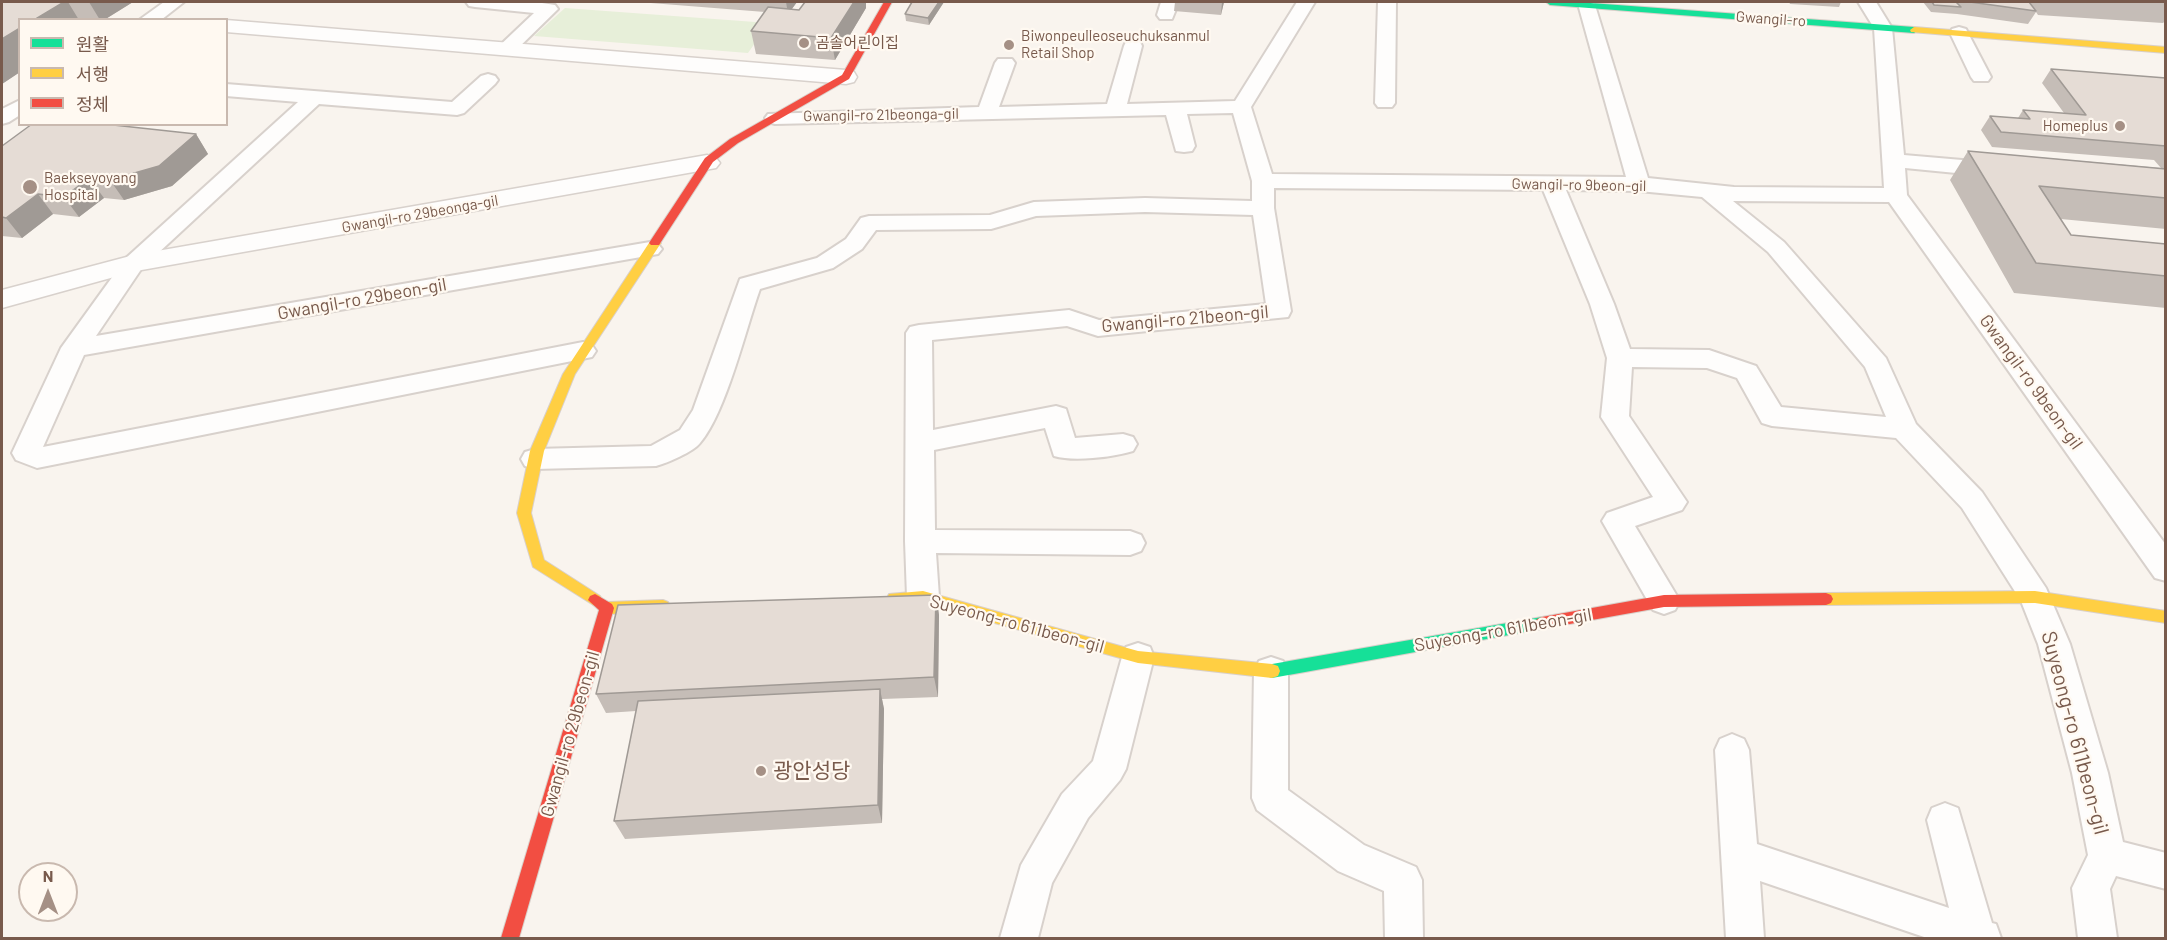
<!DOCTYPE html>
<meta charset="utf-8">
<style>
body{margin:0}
#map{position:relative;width:2167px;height:940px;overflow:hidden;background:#f9f4ee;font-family:Barlow,"Noto Sans KR",sans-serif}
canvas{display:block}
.frame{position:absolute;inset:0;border:3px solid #785a4c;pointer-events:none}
.legend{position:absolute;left:18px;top:18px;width:210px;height:108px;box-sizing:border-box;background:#fff9f1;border:2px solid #c9b9af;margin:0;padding:8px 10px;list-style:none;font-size:18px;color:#785a4c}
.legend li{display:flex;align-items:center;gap:12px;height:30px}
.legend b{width:30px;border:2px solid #c9b9af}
.north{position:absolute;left:18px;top:862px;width:60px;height:60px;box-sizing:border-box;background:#fff9f1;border:2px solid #c9b9af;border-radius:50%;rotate:0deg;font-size:16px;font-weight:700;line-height:24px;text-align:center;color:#785a4c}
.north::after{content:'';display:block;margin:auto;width:21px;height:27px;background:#a59085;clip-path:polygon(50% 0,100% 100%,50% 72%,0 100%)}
</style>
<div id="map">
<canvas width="2167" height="940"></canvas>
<div class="frame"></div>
<ul class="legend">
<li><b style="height:8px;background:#16e098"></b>원활</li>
<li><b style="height:8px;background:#ffcf43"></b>서행</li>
<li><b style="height:8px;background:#f24e42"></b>정체</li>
</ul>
<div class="north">N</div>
</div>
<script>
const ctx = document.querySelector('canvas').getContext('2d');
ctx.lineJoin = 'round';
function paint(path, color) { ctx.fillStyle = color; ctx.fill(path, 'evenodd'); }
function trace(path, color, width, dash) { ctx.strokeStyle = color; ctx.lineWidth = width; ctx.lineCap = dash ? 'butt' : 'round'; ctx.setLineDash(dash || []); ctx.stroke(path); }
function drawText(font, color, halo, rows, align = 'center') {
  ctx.font = font + ' Barlow,"Noto Sans KR",sans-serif'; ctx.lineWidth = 4.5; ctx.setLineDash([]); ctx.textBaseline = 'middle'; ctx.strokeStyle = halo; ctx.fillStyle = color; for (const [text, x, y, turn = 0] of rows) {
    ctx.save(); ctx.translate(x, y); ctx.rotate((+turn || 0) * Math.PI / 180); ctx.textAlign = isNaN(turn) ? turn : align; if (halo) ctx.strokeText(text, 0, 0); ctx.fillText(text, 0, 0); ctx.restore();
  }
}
const green = new Path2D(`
 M565 8 769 23 748 53 534 36Z`);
const lane = new Path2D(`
 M164 2H184L161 20H139Z
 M466 2C493 0 528 0 555 5L558 9 513 53H499L496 49 534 13 475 7 469 6Z
 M1161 2H1179L1172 19H1160L1157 15Z
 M1297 2H1315L1251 107 1272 174 1626 177 1578 4 1580 2H1594L1648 178 1734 187 1884 188 1874 28 1858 2H1876L1892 28 1904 155 1997 163 2005 165 2008 170 2005 175 1997 177 1905 168 1907 195 2166 545V581L2155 578 1889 202 1733 201 1784 242 1886 358 1916 424 1982 492 2046 588 2070 644 2108 773 2123 842 2166 853V889L2116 876 2110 889 2117 938H2078L2072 888 2088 855 2072 773 2038 644 2021 601 1962 508 1896 438 1772 426 1762 423 1737 378 1707 368 1632 367 1629 416 1687 502 1682 510 1635 526 1680 601 1675 610 1664 614 1653 610 1602 521 1607 513 1653 497 1601 417 1607 358 1590 304 1543 190 1274 188V208L1291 311 1288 317 1098 336 1067 326 932 340 933 430 1056 406 1066 409 1075 438 1123 434 1133 437 1137 444 1133 451C1113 457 1074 462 1054 456L1045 428 934 450 935 530 1130 531 1141 535 1145 543 1141 551 1130 555 936 553 939 597 934 606 923 610 912 606 907 597 905 541 906 333 910 327 919 325 1069 310 1099 320 1266 304 1253 215 1145 212 1036 216 991 229 876 230 862 249 833 268 760 289C746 328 726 413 700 443 693 452 667 463 656 466L535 469 525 466 521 459 525 452 535 449 651 446 680 430 693 410 740 279 817 258 846 239 861 218 869 216 990 215 1034 202 1145 198 1252 201V181L1233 113 1187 114 1195 146 1192 151 1184 152 1176 151 1166 115 775 124 768 122 765 118 768 114 979 107 995 63 998 59H1012L1015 63 999 107 1107 104 1124 46 1126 42H1140L1142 46 1127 104 1235 101ZM1566 190 1639 191 1702 197 1768 252 1865 367 1886 417 1781 407 1756 366 1709 350 1630 349 1614 304Z
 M1378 2H1396L1395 103 1392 107H1378L1375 103Z
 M1959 27 1966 29 1968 33 1991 77 1988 81H1974L1971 77 1950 33 1952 29Z
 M488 74 495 76 498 80 495 84 464 113 457 115 319 104 142 268 96 336 650 242 658 244 662 249 658 254 84 355 43 447 583 342 592 345 596 351 592 357 37 468 16 460 12 453 61 348 126 258 298 102 226 96V84L452 102 481 76Z
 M20 100V115L9 122 2 124V109Z
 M1138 643 1150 647 1154 657 1126 769 1120 780 1088 818 1052 883 1038 938H1000L1021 865 1062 794 1093 761 1122 657 1126 647Z
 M1271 657 1283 661 1288 671V790L1364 845 1416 867 1422 880 1423 938H1385L1384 891 1338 871 1257 810 1252 798 1254 671 1259 661Z
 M1732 734 1744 739 1749 750 1757 844 1949 908 1927 820 1932 808 1945 803 1958 808 1992 923 1996 924 2001 938H1927L1760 881 1764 938H1726L1715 750 1720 739Z`);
const street = new Path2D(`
 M226 20 846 70 854 72 857 77 854 82 846 84 226 32Z
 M707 155 716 158 720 163 716 168 136 271 2 308V290L134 255Z`);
const fast = new Path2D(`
 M1546 2H1577L1914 27 1918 30 1914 33 1550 5Z
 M1542 617 1547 619 1550 623 1547 627 1542 629 1272 678 1266 676 1264 671 1266 666 1272 664Z`);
const slow = new Path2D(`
 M1914 27 2166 47V53L1911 32 1910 30Z
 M655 240 661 243 575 374 544 451 531 513 544 560 600 596 602 600 600 604 595 606 533 567 517 513 530 451 563 374 649 243Z
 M923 591 1138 651 1272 664 1278 666 1280 671 1278 676 1272 678 1138 663 923 603 889 602 887 598 889 594Z
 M2035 591 2166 611V623L2035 603 1826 605 1821 603 1819 599 1821 595 1826 593Z
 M663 600 668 602 670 606 668 610 663 612 607 614 602 612 600 608 602 604 607 602Z`);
const jam = new Path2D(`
 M884 2H892L849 79 738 143 713 162 659 245H651L649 243 705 158 730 139 842 75Z
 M1826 593 1831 595 1833 599 1831 603 1826 605 1664 607 1542 629 1537 627 1534 623 1537 619 1542 617 1664 595Z
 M595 594 612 604 614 608 519 938H501L599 610 588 600 590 596Z`);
const wall = new Path2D(`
 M2 2H133L104 20H20V72L2 84Z
 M638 2H797L792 9 799 10 805 2H866V8L835 60 756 54 751 31 765 12Z
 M944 2 929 25 906 21 905 14Z
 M1175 2H1224L1221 15 1174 11Z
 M1789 2H1841L1839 7 1790 4Z
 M1923 2H2166V20L2163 23 2038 15 2036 12 2028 24 1957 14 1931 12Z
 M2051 69 2166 78V229L2061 219 2071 235 2166 244V308L2014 293 1950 180 1968 151 2161 168 2154 160 1992 147 1981 130 1990 116 2018 118 2023 110 2064 113 2042 83Z
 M196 134 208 154 172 186 124 200 104 198 79 217 53 214 22 238 2 236V146Z
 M936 595 939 615 938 697 882 699 884 709 882 823 625 839 614 821 636 711 606 713 596 694Z`);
const shadedWall = new Path2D(`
 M64 2H68L79 20H34Z
 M89 2H133L104 20H100Z
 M786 2H797L788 14Z
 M854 2H866V8L835 60 831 38Z
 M939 2H944L929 25 928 18Z
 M1222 2H1224L1221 15Z
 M20 28V72L2 84V39Z
 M196 134 208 154 172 186 124 200 110 180Z
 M89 178 104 198 79 217 64 197Z
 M38 194 53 214 22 238 6 218Z
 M936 595 939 615 938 697 934 677Z
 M880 689 884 709 882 823 878 805Z`);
const building = new Path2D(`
 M2 2H64L34 20H20V28L2 39Z
 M805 2H854L831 38 751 31 768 7 799 10Z
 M912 2H939L928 18 905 14Z
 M1932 2H1956L1961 7 1934 5Z
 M1970 2H2029L2036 11Z
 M2051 69 2166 78V146L2001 132 1990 116 2030 119 2023 110 2086 115Z
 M32 124H104L196 134 159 166 110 180 89 178 64 197 38 194 6 218 2 217V146Z
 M1968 151 2166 169V198L2039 186 2071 235 2166 244V276L2036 263Z
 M936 595 934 677 596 694 618 605Z
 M880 689 878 805 614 821 638 701Z`);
const markers = [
 [804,43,6,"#a59085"],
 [1009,45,6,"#a59085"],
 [2120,126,6,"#a59085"],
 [30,187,8,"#a59085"],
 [761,771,6,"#a59085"]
];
const farStreetnames = [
 ["Gwangil-ro",1771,19,4],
 ["Gwangil-ro 21beonga-gil",881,115,-1],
 ["Gwangil-ro 9beon-gil",1579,185,1],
 ["Gwangil-ro 29beonga-gil",420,214,-10]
];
const farPoinames = [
 ["Biwonpeulleoseuchuksanmul",1021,36],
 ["Retail Shop",1021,53],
 ["곰솔어린이집",816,43],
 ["Homeplus",2108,126,"right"],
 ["Baekseyoyang",44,178],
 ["Hospital",44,195]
];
const streetNames = [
 ["Gwangil-ro 29beon-gil",362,299,-10],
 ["Gwangil-ro 21beon-gil",1185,319,-5],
 ["Gwangil-ro 9beon-gil",2031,382,54],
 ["Suyeong-ro 611beon-gil",1017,624,15],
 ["Suyeong-ro 611beon-gil",1503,630,-10],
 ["Gwangil-ro 29beon-gil",570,734,-74]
];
const nearStreetnames = [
 ["Suyeong-ro 611beon-gil",2075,733,75]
];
const nearPoinames = [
 ["광안성당",773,771]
];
paint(green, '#e7efd9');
trace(lane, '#d8d1cc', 4);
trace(street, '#d8d1cc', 3);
trace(fast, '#d9d0ca', 2);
trace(slow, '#d9d0ca', 2);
trace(jam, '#d9d0ca', 2);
paint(lane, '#fefdfc');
paint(street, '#fefdfc');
paint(fast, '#16e098');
paint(slow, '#ffcf43');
paint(jam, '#f24e42');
paint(wall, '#c5bdb7');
paint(shadedWall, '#a09a95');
paint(building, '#e5dcd5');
trace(building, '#a09a95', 1.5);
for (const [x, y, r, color] of markers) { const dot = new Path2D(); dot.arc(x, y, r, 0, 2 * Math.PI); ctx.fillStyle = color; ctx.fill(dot); trace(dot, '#fff9f1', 2); }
drawText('15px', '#785a4c', '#fff9f1', farStreetnames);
drawText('15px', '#785a4c', '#fff9f1', farPoinames, 'left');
drawText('18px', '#785a4c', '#fff9f1', streetNames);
drawText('21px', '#785a4c', '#fff9f1', nearStreetnames);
drawText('21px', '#785a4c', '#fff9f1', nearPoinames, 'left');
</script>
